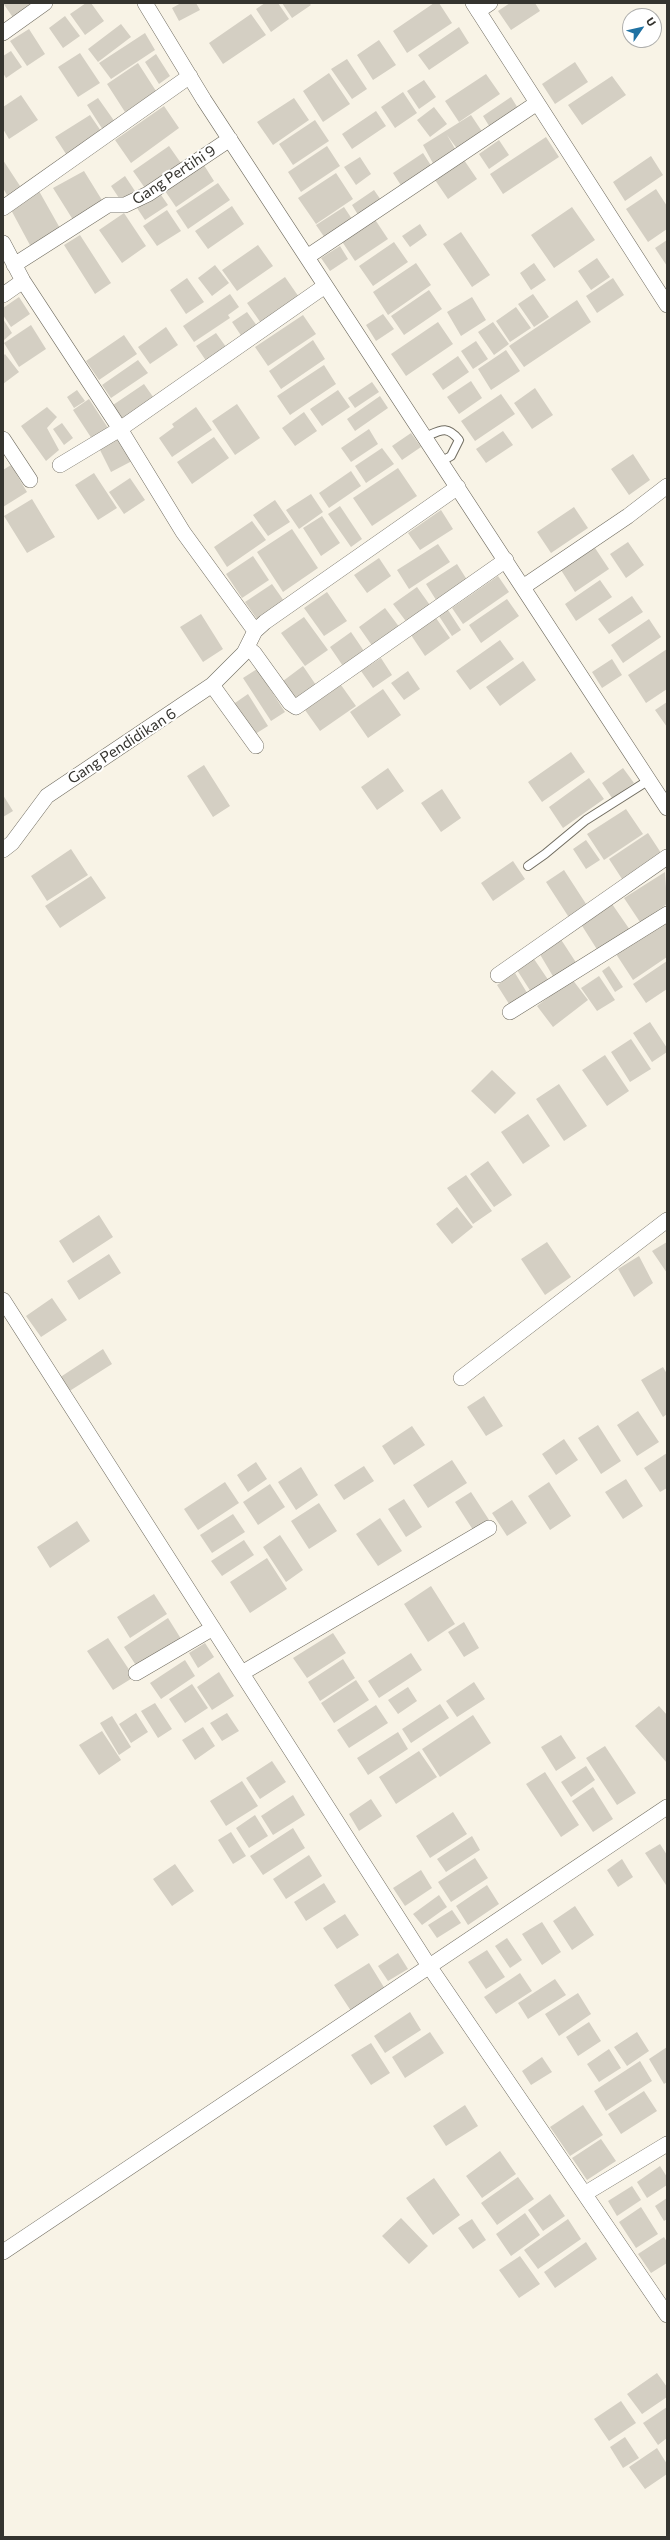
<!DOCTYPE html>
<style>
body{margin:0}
#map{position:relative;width:670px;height:2540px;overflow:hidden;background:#f8f3e6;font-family:Commissioner,sans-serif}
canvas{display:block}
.frame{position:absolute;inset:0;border:4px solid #35342f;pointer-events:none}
.north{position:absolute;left:622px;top:8px;width:40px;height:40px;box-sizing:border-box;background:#fff;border:1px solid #aeaeac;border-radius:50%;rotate:56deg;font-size:11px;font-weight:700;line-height:16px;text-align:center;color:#35342f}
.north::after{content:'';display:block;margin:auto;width:14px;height:18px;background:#2072a3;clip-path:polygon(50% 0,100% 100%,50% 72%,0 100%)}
</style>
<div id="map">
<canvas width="670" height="2540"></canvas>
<div class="frame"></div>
<div class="north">U</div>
</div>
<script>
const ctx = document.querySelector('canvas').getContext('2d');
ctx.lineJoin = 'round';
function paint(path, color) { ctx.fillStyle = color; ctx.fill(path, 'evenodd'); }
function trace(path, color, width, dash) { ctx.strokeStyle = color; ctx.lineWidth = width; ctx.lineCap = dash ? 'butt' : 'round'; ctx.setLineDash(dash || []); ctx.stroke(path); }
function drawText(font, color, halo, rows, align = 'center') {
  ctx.font = font + ' Commissioner,sans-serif'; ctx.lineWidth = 4; ctx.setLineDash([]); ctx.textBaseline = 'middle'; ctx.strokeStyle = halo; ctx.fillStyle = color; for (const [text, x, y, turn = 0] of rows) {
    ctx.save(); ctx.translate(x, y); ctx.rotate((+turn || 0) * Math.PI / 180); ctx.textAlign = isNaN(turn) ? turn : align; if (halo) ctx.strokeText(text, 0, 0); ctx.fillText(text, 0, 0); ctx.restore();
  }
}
const building = new Path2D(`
 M3 3H28L31 7 14 19Z
 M86 3H91L104 21 85 35 70 14Z
 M181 3H196L200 10 179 21 172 8Z
 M265 3H278L289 19 271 32 256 9Z
 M282 3H309L311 5 292 18Z
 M434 3H439L452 23 407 53 393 31Z
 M510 3H535L540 11 511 30 498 11Z
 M251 14 266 35 223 64 209 43Z
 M65 16 80 36 63 48 49 28Z
 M121 24 131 37 98 62 88 49Z
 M459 27 469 43 429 70 418 55Z
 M29 29 45 54 27 66 10 41Z
 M145 33 155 50 111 79 99 63Z
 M379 40 396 65 373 80 357 55Z
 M11 51 22 67 6 78 3 73V56Z
 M80 53 100 83 78 97 58 67Z
 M156 54 170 76 159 84 145 62Z
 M347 59 367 89 352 99 331 69Z
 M575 62 588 82 555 104 542 84Z
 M138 63 156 91 125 112 107 84Z
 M329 73 350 104 323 122 303 91Z
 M486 74 500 94 459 122 445 101Z
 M612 76 626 95 582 125 568 105Z
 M424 80 436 97 419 109 407 91Z
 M403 92 417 113 395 128 381 107Z
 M21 95 38 120 9 139 3 129V107Z
 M511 97 519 110 491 129 483 116Z
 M98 98 115 122 103 130 87 105Z
 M294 98 309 120 273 145 257 122Z
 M164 106 179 128 131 163 115 140Z
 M434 107 447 124 430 137 417 120Z
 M376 111 386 126 352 149 342 134Z
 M90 115 103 134 68 157 55 137Z
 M471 115 483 133 458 150 447 135 458 154 435 167 423 145Z
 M315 120 329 141 293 165 279 144Z
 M546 137 559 157 503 194 490 174Z
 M499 140 509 155 489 169 479 154Z
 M169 146 183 166 147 191 133 171Z
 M327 146 340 166 301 192 288 172Z
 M423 153 432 167 402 187 393 173Z
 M651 156 663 175 625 201 613 182Z
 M360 157 371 174 356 185 344 167Z
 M3 160 20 186 7 195 3 188Z
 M464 160 477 179 448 199 435 180Z
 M202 162 214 181 176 207 163 188Z
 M84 171 105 205 75 223 53 188Z
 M336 173 353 199 316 224 298 198Z
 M125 176 137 194 123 204 111 186Z
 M218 183 230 200 188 229 176 211Z
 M656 189 667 206V229L648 242 626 209Z
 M374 190 383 203 360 218 352 205Z
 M39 191 61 230 31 247 10 208Z
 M159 192 168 205 145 220 137 208Z
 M232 206 244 224 208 249 195 231Z
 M344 207 354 222 327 241 316 225Z
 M572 207 595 240 554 268 531 235Z
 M167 210 181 231 157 246 143 226Z
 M124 213 146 246 122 263 99 230Z
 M374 218 388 239 355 261 341 240Z
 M420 224 427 235 410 247 402 236Z
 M461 232 490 275 472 287 443 244Z
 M80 235 111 283 95 294 64 245Z
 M667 240V266L655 248Z
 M394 242 408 262 373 286 359 266Z
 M258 245 273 266 237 291 222 270Z
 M340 246 348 259 330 271 321 258Z
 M597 258 610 277 591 290 578 271Z
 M416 263 431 285 388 315 373 292Z
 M534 263 546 280 531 290 520 273Z
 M215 265 229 283 212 296 198 278Z
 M285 277 301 300 263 326 247 303Z
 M187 278 204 302 186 314 170 290Z
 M613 278 624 295 597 313 586 296Z
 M429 290 442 309 404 335 391 316Z
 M230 294 239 307 228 315 230 318 194 342 183 326Z
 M533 294 549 317 534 327 518 304Z
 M19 297 30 314 11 327 3 315V308Z
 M472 297 486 320 461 336 447 312Z
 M577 300 591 322 524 367 509 346Z
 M516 307 531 328 510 342 496 321Z
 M247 312 260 330 244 340 232 322Z
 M383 314 394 329 376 341 366 325Z
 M303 315 316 334 268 366 255 347Z
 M3 319 12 333 3 341Z
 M438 322 453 344 406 376 391 354Z
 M493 322 509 344 494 355 478 332Z
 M31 325 46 349 19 367 4 343Z
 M166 327 178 345 150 364 138 347Z
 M216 333 229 351 209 365 196 346Z
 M124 335 137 354 99 380 86 361Z
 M313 340 325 359 281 389 269 371Z
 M476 341 488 359 473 369 461 351Z
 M506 350 520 371 491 390 478 369Z
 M5 354 19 372 3 384V356Z
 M458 356 469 372 443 390 432 374Z
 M138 360 148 373 111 398 102 385Z
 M324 365 336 384 290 415 277 396Z
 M471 381 482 398 459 414 447 397Z
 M372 382 379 392 355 408 348 398Z
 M144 384 156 401 125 422 113 405Z
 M535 388 553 415 532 429 514 403Z
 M77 390 85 401 74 408 67 397Z
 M338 390 350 407 322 426 310 409Z
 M501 394 515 414 475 441 461 421Z
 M380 396 388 408 355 431 347 419Z
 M89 399 110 431 94 442 73 410Z
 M237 404 260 438 235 455 212 421Z
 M47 407 57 417 47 428 59 450 46 461 21 426Z
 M196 407 212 430 172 457 159 438 174 427 172 424Z
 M304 412 317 431 295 446 282 428Z
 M62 423 73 438 64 445 53 429Z
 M369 429 378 444 351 462 341 448Z
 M503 431 513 445 486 463 476 449Z
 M411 433 421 447 402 460 392 446Z
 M120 437 132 461 111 472 99 448Z
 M214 437 229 458 192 484 177 462Z
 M382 448 394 464 366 483 355 466Z
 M633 454 650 480 629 495 611 469Z
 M11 465 27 492 3 507V470Z
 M398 468 417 496 372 526 353 498Z
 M351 471 361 486 329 508 319 493Z
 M94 473 117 508 98 520 75 485Z
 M130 478 145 500 124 514 109 492Z
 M311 494 323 512 299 529 286 510Z
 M32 499 55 537 27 553 4 516Z
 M275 500 290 522 268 536 253 515Z
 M340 506 362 539 351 547 328 514Z
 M574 507 588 528 551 553 537 532Z
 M441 510 453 529 420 550 408 533Z
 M322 516 340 543 321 556 303 528Z
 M252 521 266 540 227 567 214 547Z
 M292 529 318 568 283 592 257 552Z
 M628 542 644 565 626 578 610 554Z
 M438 544 450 562 409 589 397 570Z
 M595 548 609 569 575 592 561 570Z
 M253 556 269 580 242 598 226 574Z
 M379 558 391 576 367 593 354 575Z
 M457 564 469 583 438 603 426 584Z
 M498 576 509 592 463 624 452 608Z
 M600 580 612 597 576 621 565 604Z
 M272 584 284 601 257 619 245 602Z
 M417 587 432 608 408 624 393 604Z
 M327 592 347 621 324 636 304 608Z
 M632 596 643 612 609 634 598 619Z
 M507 599 519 616 481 643 469 625Z
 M446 607 461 630 452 636 437 613Z
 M385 608 400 628 373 647 359 627Z
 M201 614 223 649 203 662 180 627Z
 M304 617 328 650 305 666 281 633Z
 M436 618 450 638 425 656 411 635Z
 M649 619 661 637 623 663 611 645Z
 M351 632 366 654 345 669 330 647Z
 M500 640 514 659 470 690 456 671Z
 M667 649V689L646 703 628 675Z
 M381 658 392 675 373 688 361 671Z
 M612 659 622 675 602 688 592 672Z
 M523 661 536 680 500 706 486 687Z
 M303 666 318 688 298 702 283 681Z
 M257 669 285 712 271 721 243 678Z
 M408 671 420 689 404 700 391 683Z
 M341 685 356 706 320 731 305 710Z
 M383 689 401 715 368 738 350 712Z
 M248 694 268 726 252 736 232 705Z
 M667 702V727L655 710Z
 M571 752 585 772 542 802 528 782Z
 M204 765 230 806 213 817 187 776Z
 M388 768 404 791 377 810 361 787Z
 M623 768 634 783 612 798 602 783Z
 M589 778 604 799 563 828 549 807Z
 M442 789 461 818 441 832 421 803Z
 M3 795 13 811 3 817Z
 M626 809 643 834 604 860 587 834Z
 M648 833 663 856 624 882 609 859Z
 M586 840 600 860 586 869 573 849Z
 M71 849 88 875 47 901 31 876Z
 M513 861 525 879 493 901 481 883Z
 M564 870 588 907 570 919 546 882Z
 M665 872 667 904 640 922 624 898Z
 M91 876 106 898 60 928 45 906Z
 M610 901 630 930 598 951 579 921Z
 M667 920V957L633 980 616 954Z
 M560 938 577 964 554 978 538 951Z
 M534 959 551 984 533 995 517 970Z
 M667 961V989L646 1003 633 984Z
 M609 966 623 987 615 992 602 971Z
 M515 973 529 996 511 1007 497 985Z
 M599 976 615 1000 597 1011 581 988Z
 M572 979 588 1000 553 1027 537 1006Z
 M650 1022 667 1048V1052L652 1062 633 1033Z
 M631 1039 651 1069 630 1082 611 1052Z
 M605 1055 629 1091 607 1106 582 1070Z
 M492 1070 516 1093 495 1114 471 1091Z
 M559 1084 587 1126 564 1141 536 1099Z
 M528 1114 550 1146 523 1164 501 1132Z
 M488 1161 512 1195 494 1207 470 1174Z
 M466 1175 492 1211 473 1224 447 1188Z
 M457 1207 473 1227 452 1244 436 1224Z
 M99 1215 113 1237 73 1263 59 1241Z
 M547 1242 571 1277 545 1295 521 1259Z
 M667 1242V1273L652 1251Z
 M109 1254 121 1273 79 1300 67 1281Z
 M639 1256 653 1283 634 1297 618 1269Z
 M52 1298 67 1320 41 1337 26 1316Z
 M103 1349 112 1364 68 1392 59 1378Z
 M663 1367 667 1374V1414L663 1417 641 1380Z
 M484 1396 503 1426 486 1436 467 1407Z
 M638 1411 659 1442 637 1456 617 1425Z
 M598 1425 621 1461 601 1474 578 1438Z
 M412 1426 425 1445 394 1465 382 1446Z
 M564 1439 578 1460 556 1475 542 1454Z
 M667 1453V1488L660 1492 644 1468Z
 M452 1460 467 1483 428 1508 413 1485Z
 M256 1462 267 1479 248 1492 237 1475Z
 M364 1466 374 1481 344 1500 334 1485Z
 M301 1467 318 1495 296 1510 278 1482Z
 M626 1479 643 1506 623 1519 605 1492Z
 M225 1482 239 1503 198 1530 184 1509Z
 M549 1482 571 1516 550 1530 528 1496Z
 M270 1484 285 1507 258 1525 243 1502Z
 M471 1492 491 1523 475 1533 455 1502Z
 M404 1499 422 1527 406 1537 388 1509Z
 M512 1500 527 1523 507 1536 492 1513Z
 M319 1503 337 1531 309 1549 291 1521Z
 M233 1514 245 1532 212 1553 200 1535Z
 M380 1518 402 1551 378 1566 356 1534Z
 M77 1521 90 1541 50 1568 37 1547Z
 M280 1535 303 1570 286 1582 263 1547Z
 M244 1540 254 1555 222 1576 211 1561Z
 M267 1558 287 1589 250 1613 230 1582Z
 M431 1586 455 1624 428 1642 404 1604Z
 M154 1594 167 1614 130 1638 117 1617Z
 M168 1618 183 1642 139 1670 124 1647Z
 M464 1622 479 1648 464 1657 448 1632Z
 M333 1633 346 1653 307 1678 293 1658Z
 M108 1638 134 1677 113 1690 87 1651Z
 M205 1643 214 1657 198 1668 189 1653Z
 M411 1653 422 1670 379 1698 368 1681Z
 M343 1659 355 1678 320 1701 308 1682Z
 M185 1660 195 1676 161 1699 150 1683Z
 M219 1672 234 1696 212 1710 197 1687Z
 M356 1680 369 1700 334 1723 321 1703Z
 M474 1682 485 1699 457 1717 446 1701Z
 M192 1684 208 1708 185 1723 169 1699Z
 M408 1687 417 1701 398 1714 388 1700Z
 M155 1703 172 1729 158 1738 141 1711Z
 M440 1704 449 1718 411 1743 402 1729Z
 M376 1705 388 1723 349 1748 337 1730Z
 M659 1706 667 1715V1763L635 1726Z
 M136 1713 148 1732 131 1743 119 1724Z
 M227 1713 239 1731 222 1741 210 1723Z
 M473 1715 491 1743 440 1777 422 1749Z
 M112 1716 131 1747 119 1755 100 1723Z
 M203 1727 215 1746 195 1760 182 1740Z
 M102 1731 121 1760 99 1775 79 1745Z
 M398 1732 408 1749 368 1775 357 1758Z
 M561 1735 576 1758 556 1771 541 1747Z
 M605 1746 636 1793 617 1805 586 1758Z
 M419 1751 437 1777 396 1804 379 1777Z
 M272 1761 286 1782 260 1799 246 1778Z
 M586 1766 595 1780 571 1797 561 1782Z
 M545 1772 579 1825 561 1837 526 1784Z
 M242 1781 258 1806 226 1826 210 1801Z
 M593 1787 613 1819 593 1832 572 1801Z
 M293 1795 305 1815 273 1835 261 1816Z
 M371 1799 382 1816 359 1831 349 1814Z
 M453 1812 467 1834 430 1858 416 1836Z
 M255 1815 268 1836 249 1848 236 1828Z
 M293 1828 305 1848 263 1875 250 1856Z
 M231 1832 246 1856 233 1864 218 1840Z
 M472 1836 480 1850 446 1872 437 1859Z
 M660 1844 667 1855 666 1885 645 1853Z
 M309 1855 322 1876 286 1899 273 1879Z
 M475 1858 488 1878 451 1902 438 1882Z
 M622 1859 633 1877 618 1887 607 1870Z
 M175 1864 194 1891 172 1906 153 1879Z
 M421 1870 432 1888 405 1906 393 1888Z
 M324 1883 336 1902 306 1921 294 1902Z
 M487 1885 499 1904 468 1925 456 1906Z
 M439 1895 447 1907 422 1925 413 1914Z
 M575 1906 594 1935 572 1950 553 1921Z
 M452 1910 461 1923 437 1938 428 1925Z
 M345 1914 359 1935 337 1949 323 1928Z
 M542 1922 561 1952 542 1965 522 1934Z
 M507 1938 522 1960 510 1968 495 1946Z
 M487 1950 505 1977 486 1989 468 1962Z
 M398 1953 408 1969 388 1981 378 1966Z
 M369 1963 385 1989 351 2011 334 1985Z
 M520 1973 532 1991 496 2014 484 1997Z
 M555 1979 566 1995 528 2019 518 2003Z
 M578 1993 591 2014 559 2036 545 2014Z
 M410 2012 421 2030 385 2053 374 2036Z
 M589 2022 601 2041 578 2056 566 2037Z
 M430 2032 444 2053 405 2078 392 2057Z
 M637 2032 649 2051 627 2066 614 2047Z
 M371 2043 390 2073 371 2085 351 2055Z
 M667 2047V2082L664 2084 649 2059Z
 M609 2049 621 2068 599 2082 587 2064Z
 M542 2057 552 2072 531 2085 522 2071Z
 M640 2061 652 2081 606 2111 594 2091Z
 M644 2091 657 2111 621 2134 608 2114Z
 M465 2105 478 2126 446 2146 433 2126Z
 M583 2105 603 2135 570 2156 550 2127Z
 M601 2139 616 2161 587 2180 572 2158Z
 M500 2151 516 2174 482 2198 466 2176Z
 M660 2166 667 2177V2185L647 2198 637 2182Z
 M518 2177 534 2199 497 2225 481 2203Z
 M434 2178 460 2215 433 2235 406 2198Z
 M632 2186 641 2200 617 2216 608 2201Z
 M550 2194 565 2216 543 2231 528 2210Z
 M667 2198V2219L664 2221 655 2206Z
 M641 2207 658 2234 636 2248 619 2222Z
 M525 2213 540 2235 511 2256 496 2234Z
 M401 2218 428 2246 409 2264 382 2236Z
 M472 2219 486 2240 473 2249 458 2228Z
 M568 2219 581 2239 538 2269 524 2250Z
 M664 2237 667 2242V2263L651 2273 638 2254Z
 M586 2242 597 2259 555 2288 544 2272Z
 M520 2256 540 2284 519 2298 499 2270Z
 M657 2373 667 2387V2397L642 2414 627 2394Z
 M621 2401 636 2423 609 2441 594 2419Z
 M667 2407V2438L658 2445 643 2423Z
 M625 2437 639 2458 623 2468 610 2447Z
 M657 2448 667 2464V2474L645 2489 629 2467Z`);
const lane = new Path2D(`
 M425 437C441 430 447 425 459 440L451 456 442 461
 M528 866 545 854 586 820 649 780`);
const street = new Path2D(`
 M145 3 204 100 667 808
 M473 3 667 305
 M478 11 490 3
 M3 33 45 3
 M3 208 190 76
 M3 243 23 281 120 429 183 532 255 631
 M307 257 537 103
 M14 265 108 205H125L148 194 230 139
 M3 295 23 281
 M3 439 30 480
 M60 465 120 429 325 286
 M523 587 628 516 667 486
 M247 647 254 653 290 703 296 707 506 560
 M212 685 256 746
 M3 850 12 843 47 796 212 685 244 653 255 631 265 622 458 487
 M498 975 667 857
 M510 1012 667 914
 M3 1300 429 1966 667 2315
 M461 1378 667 1220
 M136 1673 213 1628
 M242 1673 489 1528
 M586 2193 667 2144
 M3 2252 667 1807`);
const streetNames = [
 ["Gang Pertihi 9",174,175,-33],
 ["Gang Pendidikan 6",122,746,-33]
];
paint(building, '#d4cfc3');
trace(lane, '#706c60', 10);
trace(street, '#706c60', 16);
trace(lane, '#fff', 8);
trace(street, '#fff', 15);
drawText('15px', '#35342f', '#fff', streetNames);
</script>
